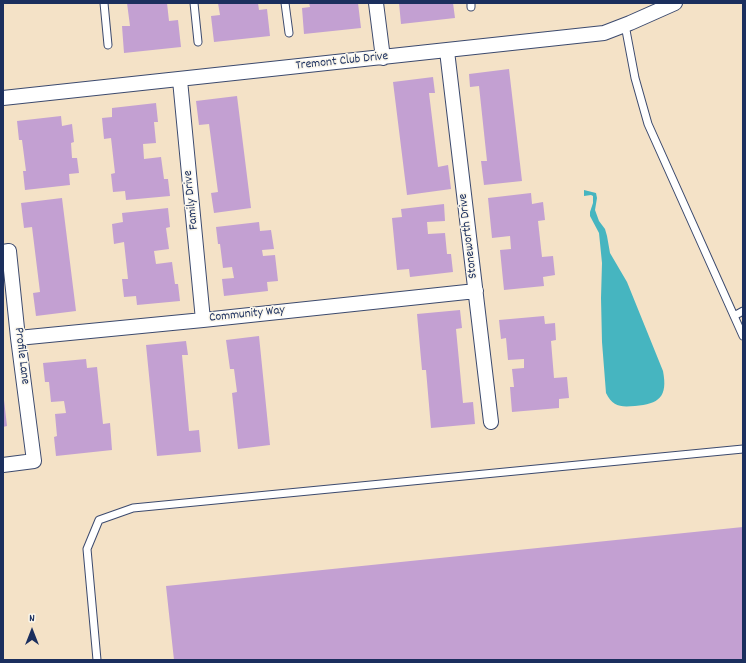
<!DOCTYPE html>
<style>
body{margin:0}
#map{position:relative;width:746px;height:663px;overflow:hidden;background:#f4e2c7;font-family:Dekko,sans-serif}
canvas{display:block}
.frame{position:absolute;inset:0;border:4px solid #1b2f5e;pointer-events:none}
.north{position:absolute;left:12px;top:611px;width:40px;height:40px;-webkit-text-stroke:3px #fbf7ec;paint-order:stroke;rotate:0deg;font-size:11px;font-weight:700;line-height:16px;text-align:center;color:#1b2f5e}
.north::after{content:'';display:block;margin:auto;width:14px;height:18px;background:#1b2f5e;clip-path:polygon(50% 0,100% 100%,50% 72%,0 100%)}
</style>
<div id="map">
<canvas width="746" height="663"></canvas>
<div class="frame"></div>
<div class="north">N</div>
</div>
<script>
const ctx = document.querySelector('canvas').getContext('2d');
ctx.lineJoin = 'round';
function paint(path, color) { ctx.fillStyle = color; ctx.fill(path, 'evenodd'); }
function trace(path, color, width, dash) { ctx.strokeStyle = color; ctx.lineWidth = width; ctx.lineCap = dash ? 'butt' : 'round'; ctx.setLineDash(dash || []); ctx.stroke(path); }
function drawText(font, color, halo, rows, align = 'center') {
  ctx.font = font + ' Dekko,sans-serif'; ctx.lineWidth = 3; ctx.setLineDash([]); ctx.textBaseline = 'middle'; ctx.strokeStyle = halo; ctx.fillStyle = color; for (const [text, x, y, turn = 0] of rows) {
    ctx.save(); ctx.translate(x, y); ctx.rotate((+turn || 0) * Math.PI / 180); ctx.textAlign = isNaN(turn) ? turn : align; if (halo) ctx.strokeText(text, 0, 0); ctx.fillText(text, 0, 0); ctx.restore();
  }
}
const water = new Path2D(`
 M584 190 596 193 597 198 595 210 599 221 605 229 607 236 610 253 627 282 663 371C668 397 659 404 635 406 620 407 613 407 606 393L602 342 601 298 602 263 599 233 590 216V212L593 203V196L591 195 584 196Z`);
const building = new Path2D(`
 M127 3H167L169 21 178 20 181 47 124 53 122 26H130Z
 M218 3H258L259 10 267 9 270 36 214 42 211 16 220 15Z
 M309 3H358L361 28 304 34 302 8 310 7Z
 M399 3H453L455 18 401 24Z
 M509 69 522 181 484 185 481 161H487L479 86 470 87 469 74Z
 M433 77 435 93H429L438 167 448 165 451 189 407 195 393 82Z
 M237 96 251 208 214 213 211 193 218 192 209 124 199 125 196 101Z
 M156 103 158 122H154L156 143 143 144 144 159 161 157 164 179H168L170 196 126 200 125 191 113 192 111 174 115 173 111 138 104 139 102 118 112 117V108Z
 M61 116 62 126 72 124 74 142 71 143 72 158H77L79 173 69 174 70 185 25 190 23 171H26L22 140H19L17 121Z
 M531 193 532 204 543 202 545 220 538 221 542 257 553 256 555 275 543 277 544 286 504 290 500 250 511 249 510 236 492 238 488 198Z
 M62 198 76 311 36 316 33 293 40 292 32 227 24 228 21 203Z
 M444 204 445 221 427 222 428 234 445 233 447 254H451L453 272 410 277 409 269 397 270 392 218 402 217 401 209Z
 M168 208 170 227 166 228 169 249 154 251 156 264 172 262 175 284H178L180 301 137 305 136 296 124 297 122 279H128L124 242 114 244 112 224 123 222 122 213Z
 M259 222 260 231 271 230 274 249 262 250 263 256 275 255 278 281 267 282 268 291 224 296 222 279 234 278 232 267 223 268 220 244H218L216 227Z
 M460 310 462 328 456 329 463 403 473 402 475 424 431 428 426 370H422L417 314Z
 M544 316 545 324 555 323 556 340 551 341 554 378 567 377 569 398 559 399V408L512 412 510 387H514L512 369 524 368V359L508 360 506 338 501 339 499 320Z
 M259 336 270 445 238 449 232 393 237 392 234 369H230L226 340Z
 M186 341 188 355H182L189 431 199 430 201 452 157 456 146 345Z
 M86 359 87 368 97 367 103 424 110 423 112 450 56 456 54 437 57 436 55 414 66 413 64 401 51 402 49 382H45L43 363Z
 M3 400H4L7 426 3 427Z
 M743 527V660H174L166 586Z`);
const service = new Path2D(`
 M104 3 108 45
 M194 3 198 42
 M285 3 289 33
 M471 3V7
 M625 25 635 78 648 124 743 336
 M734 316 743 311
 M97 660 87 549 99 520 133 508 743 449`);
const minor = new Path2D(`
 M376 3 383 58
 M447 51 491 422
 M180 80 203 320
 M3 98 604 33 630 23 675 3
 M3 252 9 251 18 338 34 461 3 465
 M18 338 203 320 476 291`);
const streetNames = [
 ["Tremont Club Drive",342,62,-6],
 ["Family Drive",192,200,-96],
 ["Stoneworth Drive",469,236,-97],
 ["Community Way",247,315,-6],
 ["Profile Lane",21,356,83]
];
paint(water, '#46b5c0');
paint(building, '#c3a0d2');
trace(service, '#3c4a6e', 9);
trace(minor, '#3c4a6e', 16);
trace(service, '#fff', 7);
trace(minor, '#fff', 14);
drawText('13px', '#1b2f5e', '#fbf7ec', streetNames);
</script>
